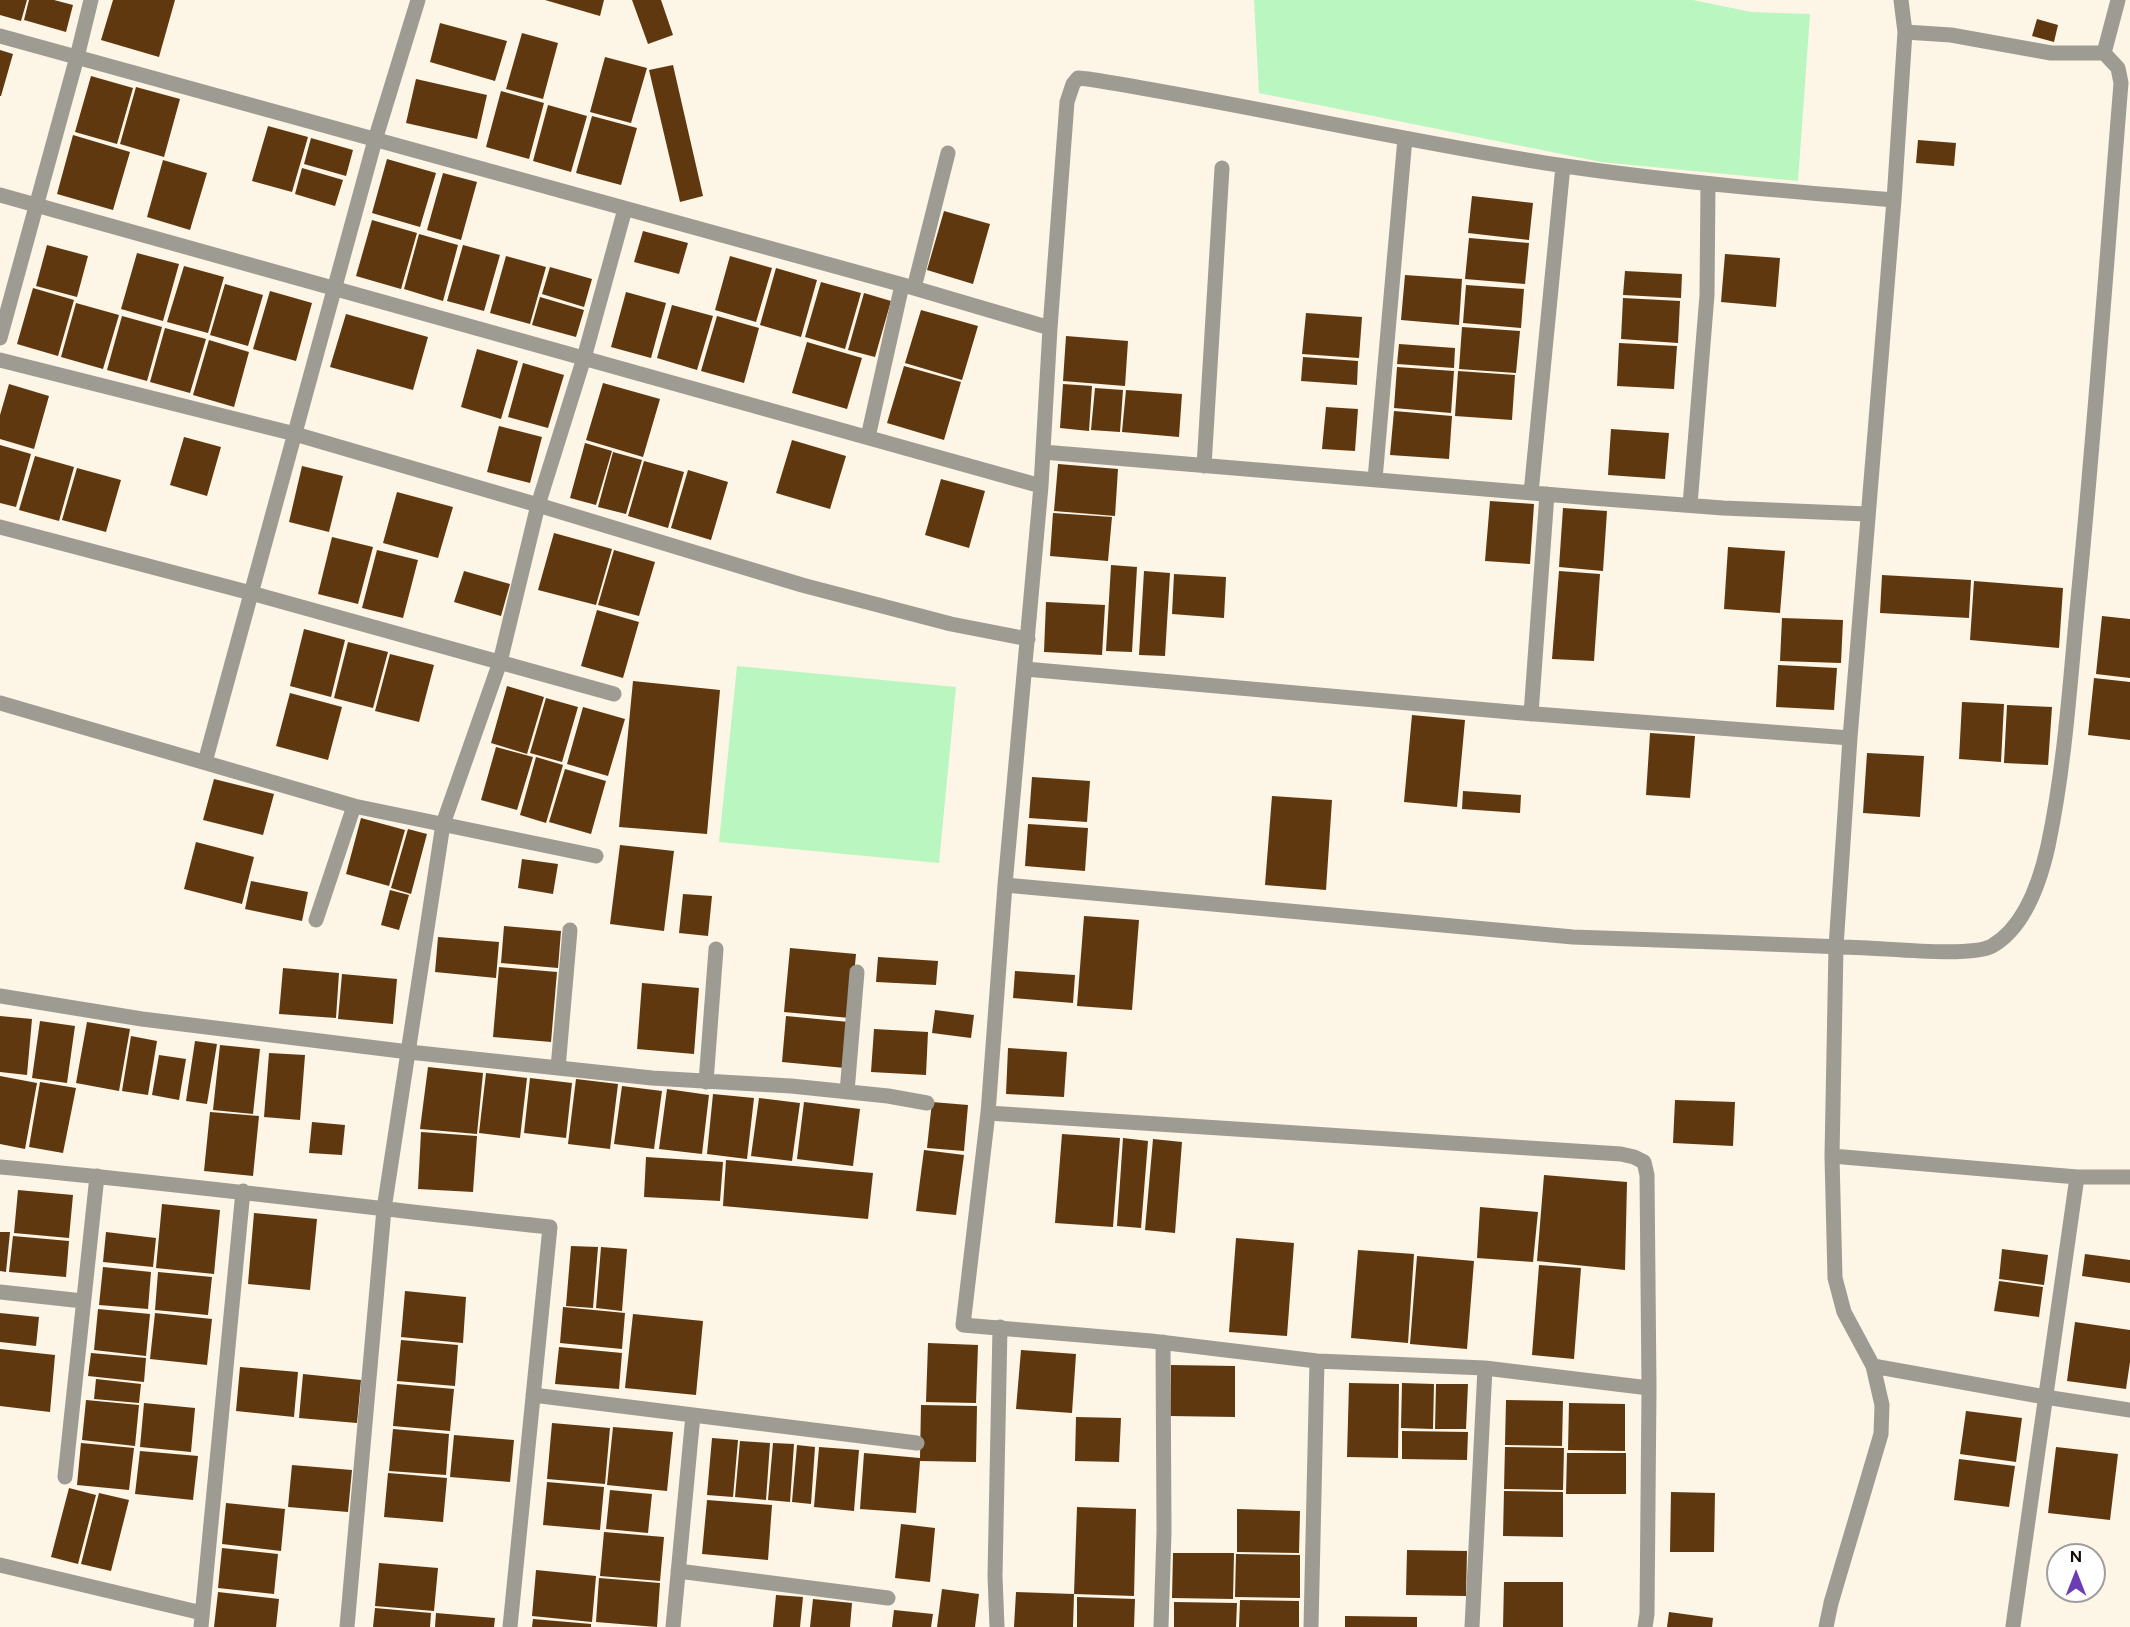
<!DOCTYPE html>
<style>
body{margin:0}
#map{position:relative;width:2130px;height:1627px;overflow:hidden;background:#fdf5e6;font-family:Figtree,sans-serif}
canvas{display:block}
.north{position:absolute;left:2046px;top:1543px;width:60px;height:60px;box-sizing:border-box;background:#fff;border:2px solid #9f9e9c;border-radius:50%;rotate:0deg;font-size:16px;font-weight:700;line-height:24px;text-align:center;color:#100d07}
.north::after{content:'';display:block;margin:auto;width:21px;height:27px;background:#6b3db5;clip-path:polygon(50% 0,100% 100%,50% 72%,0 100%)}
</style>
<div id="map">
<canvas width="2130" height="1627"></canvas>
<div class="north">N</div>
</div>
<script>
const ctx = document.querySelector('canvas').getContext('2d');
ctx.lineJoin = 'round';
function paint(path, color) { ctx.fillStyle = color; ctx.fill(path, 'evenodd'); }
function trace(path, color, width, dash) { ctx.strokeStyle = color; ctx.lineWidth = width; ctx.lineCap = dash ? 'butt' : 'round'; ctx.setLineDash(dash || []); ctx.stroke(path); }
const green = new Path2D(`
 M1254 0H1693L1751 12 1810 14 1798 181 1601 162 1259 93Z
 M737 666 956 687 939 863 719 842Z`);
const building = new Path2D(`
 M0 0H27L21 21 0 15Z
 M29 0H54L73 5 66 32 24 20Z
 M113 0H175L159 57 101 40Z
 M545 0H604L600 16Z
 M632 0H661L673 35 648 44Z
 M2037 19 2058 25 2054 42 2032 36Z
 M440 23 507 41 495 81 430 62Z
 M522 33 558 43 543 99 506 89Z
 M0 50 13 54 1 96H0Z
 M605 57 647 68 631 123 590 112Z
 M673 65 703 196 680 202 649 70Z
 M91 76 133 88 117 144 75 132Z
 M416 79 487 95 477 139 406 123Z
 M136 87 180 99 164 157 120 144Z
 M501 91 544 103 529 159 486 147Z
 M548 105 587 116 571 172 533 161Z
 M592 116 637 128 621 185 576 173Z
 M268 126 308 137 292 192 252 181Z
 M73 135 130 152 113 210 57 194Z
 M311 138 353 150 346 176 304 164Z
 M1918 140 1956 143 1954 166 1916 163Z
 M387 159 436 173 420 227 372 213Z
 M163 160 207 173 190 230 147 217Z
 M302 168 343 180 335 206 295 194Z
 M443 173 477 182 461 240 427 230Z
 M1472 196 1533 203 1529 240 1468 233Z
 M944 211 990 224 973 284 927 270Z
 M372 220 417 233 401 289 356 276Z
 M643 231 688 243 679 274 634 262Z
 M419 234 458 245 443 301 404 289Z
 M1469 238 1529 243 1525 284 1465 279Z
 M47 245 88 256 77 297 36 286Z
 M463 245 500 255 484 311 447 301Z
 M137 253 179 264 163 321 121 309Z
 M1725 254 1780 258 1776 307 1721 302Z
 M506 256 546 267 530 324 490 313Z
 M730 256 772 268 756 322 715 310Z
 M184 266 224 277 208 333 167 322Z
 M550 267 592 279 584 307 542 294Z
 M776 268 817 280 801 337 760 325Z
 M1625 271 1682 274 1681 298 1623 295Z
 M1405 275 1462 279 1459 325 1401 320Z
 M821 282 861 293 845 349 805 337Z
 M225 284 263 295 248 346 210 335Z
 M1466 285 1524 289 1521 328 1463 323Z
 M33 288 74 300 58 356 17 344Z
 M270 291 312 303 296 361 253 349Z
 M626 292 666 303 651 358 611 347Z
 M864 293 891 301 875 357 848 350Z
 M540 297 584 310 576 337 532 325Z
 M1623 298 1680 301 1678 343 1621 339Z
 M76 303 119 315 103 369 61 357Z
 M672 305 713 316 697 370 657 358Z
 M921 310 978 326 962 380 905 363Z
 M1306 313 1362 317 1359 358 1302 354Z
 M346 314 428 337 413 390 330 367Z
 M122 316 162 327 147 381 107 370Z
 M717 316 759 328 744 383 701 371Z
 M1462 327 1520 331 1516 373 1459 369Z
 M165 328 206 339 190 393 150 382Z
 M1066 336 1128 341 1125 386 1063 381Z
 M209 340 249 352 234 407 193 395Z
 M807 342 862 358 847 409 792 393Z
 M1619 343 1677 346 1674 389 1617 386Z
 M1399 344 1455 348 1454 368 1397 364Z
 M477 349 518 361 501 419 461 407Z
 M1303 357 1358 361 1357 385 1301 381Z
 M523 363 564 375 548 428 508 417Z
 M904 366 961 382 944 440 887 423Z
 M1397 367 1454 371 1451 413 1394 408Z
 M1458 371 1515 375 1512 420 1455 416Z
 M603 383 660 399 643 457 586 440Z
 M9 384 49 396 34 449 0 439V415Z
 M1063 384 1092 386 1089 431 1060 428Z
 M1095 388 1123 390 1120 432 1091 430Z
 M1126 390 1182 394 1179 437 1122 432Z
 M1326 407 1358 409 1355 451 1322 449Z
 M1394 411 1452 416 1449 459 1390 455Z
 M499 426 542 437 530 483 487 472Z
 M1611 429 1669 433 1665 479 1608 475Z
 M184 437 221 447 207 496 170 485Z
 M792 440 846 456 830 509 776 493Z
 M585 443 612 451 596 505 570 498Z
 M0 445 31 454 16 507 0 503Z
 M613 452 642 460 626 514 598 507Z
 M35 456 74 467 59 521 19 510Z
 M644 461 684 472 668 528 628 516Z
 M1058 464 1118 469 1115 516 1054 511Z
 M302 466 343 476 329 532 289 522Z
 M77 468 121 480 106 532 62 520Z
 M688 470 728 482 711 540 671 528Z
 M941 479 985 491 969 548 925 535Z
 M397 492 453 507 438 558 383 543Z
 M1490 501 1534 504 1530 564 1485 561Z
 M1563 508 1607 511 1603 571 1559 567Z
 M1053 513 1112 517 1108 561 1050 556Z
 M554 533 612 549 596 605 538 590Z
 M332 537 373 547 358 604 318 594Z
 M1728 547 1785 551 1780 613 1724 609Z
 M377 550 418 560 403 618 362 608Z
 M614 550 655 562 639 616 598 605Z
 M1111 565 1137 567 1132 652 1106 651Z
 M464 571 510 584 501 616 454 602Z
 M1144 571 1170 573 1165 656 1139 655Z
 M1559 571 1600 574 1594 661 1552 659Z
 M1174 574 1226 577 1224 618 1172 614Z
 M1882 575 1971 580 1969 618 1880 613Z
 M1974 581 2063 588 2059 648 1970 640Z
 M1046 602 1105 605 1102 655 1044 652Z
 M597 610 639 622 623 678 581 666Z
 M2102 616 2130 619V678L2096 674Z
 M1782 618 1843 620 1841 663 1780 661Z
 M304 629 345 640 331 697 290 686Z
 M348 642 388 652 373 708 334 698Z
 M390 654 434 665 419 722 375 711Z
 M1778 665 1837 668 1834 710 1776 707Z
 M2094 678 2130 682V740L2088 735Z
 M633 681 720 690 707 834 619 827Z
 M507 686 544 697 527 754 491 743Z
 M290 693 342 707 328 760 276 746Z
 M546 698 578 707 562 762 530 753Z
 M1962 702 2004 704 2001 762 1959 759Z
 M2007 705 2052 707 2048 765 2004 763Z
 M583 707 625 719 608 776 567 764Z
 M1412 715 1465 720 1457 807 1404 802Z
 M1650 733 1695 736 1690 798 1646 795Z
 M496 747 533 757 517 810 481 800Z
 M1867 753 1924 756 1920 817 1863 813Z
 M536 757 563 765 546 823 520 815Z
 M565 769 606 781 591 834 549 822Z
 M1032 777 1090 781 1087 822 1029 818Z
 M214 779 274 794 263 835 203 820Z
 M1463 791 1521 795 1520 813 1462 809Z
 M1272 796 1332 800 1326 890 1265 885Z
 M361 818 405 830 389 886 346 874Z
 M1028 824 1088 828 1085 871 1025 866Z
 M408 829 427 834 411 894 391 888Z
 M196 842 254 857 242 904 184 889Z
 M620 845 674 851 664 931 610 924Z
 M522 859 558 864 553 894 518 888Z
 M251 881 308 892 302 921 245 909Z
 M390 890 409 895 399 930 381 925Z
 M683 894 712 896 708 936 679 933Z
 M1084 916 1139 920 1132 1010 1077 1006Z
 M504 926 561 931 558 968 501 963Z
 M438 937 499 942 496 978 435 972Z
 M790 948 856 954 850 1018 784 1012Z
 M878 957 938 961 936 985 876 982Z
 M499 967 557 972 551 1042 493 1037Z
 M283 968 339 973 336 1018 279 1014Z
 M1015 971 1075 975 1073 1003 1013 998Z
 M342 974 397 979 393 1024 338 1019Z
 M642 983 699 988 694 1054 637 1049Z
 M935 1010 974 1015 971 1038 932 1033Z
 M0 1016 32 1019 27 1075 0 1072Z
 M786 1016 849 1022 845 1068 782 1062Z
 M40 1021 75 1026 67 1083 32 1078Z
 M87 1022 130 1029 119 1091 76 1083Z
 M874 1029 928 1032 926 1075 871 1072Z
 M131 1036 157 1041 148 1095 122 1091Z
 M195 1041 217 1044 207 1104 186 1101Z
 M220 1045 260 1049 253 1114 213 1110Z
 M1008 1048 1067 1052 1064 1097 1006 1094Z
 M269 1053 305 1055 300 1120 264 1117Z
 M159 1055 186 1059 179 1100 152 1095Z
 M428 1067 483 1073 477 1134 420 1129Z
 M486 1073 527 1078 520 1138 479 1133Z
 M0 1076 37 1083 25 1149 0 1144Z
 M530 1078 572 1083 566 1138 524 1133Z
 M576 1079 618 1084 610 1149 568 1144Z
 M40 1082 76 1088 63 1153 29 1147Z
 M622 1086 662 1091 654 1149 614 1144Z
 M667 1089 709 1095 702 1154 659 1149Z
 M713 1094 754 1098 747 1159 707 1154Z
 M759 1098 800 1103 792 1161 751 1156Z
 M1675 1100 1735 1102 1733 1146 1673 1143Z
 M804 1102 860 1109 853 1166 797 1159Z
 M932 1102 968 1105 964 1151 927 1148Z
 M210 1112 259 1116 253 1176 204 1171Z
 M312 1122 345 1125 342 1155 309 1153Z
 M421 1132 477 1136 473 1192 418 1189Z
 M1062 1134 1120 1138 1113 1227 1055 1223Z
 M1123 1138 1148 1141 1141 1228 1117 1226Z
 M1153 1139 1182 1142 1175 1233 1145 1230Z
 M924 1150 964 1155 956 1215 916 1211Z
 M646 1157 723 1162 720 1201 644 1197Z
 M726 1160 873 1173 868 1219 723 1206Z
 M1544 1175 1627 1182 1625 1270 1537 1261Z
 M18 1190 73 1195 69 1238 14 1233Z
 M162 1204 220 1210 214 1274 156 1268Z
 M1480 1207 1538 1212 1533 1262 1477 1258Z
 M254 1213 317 1219 310 1290 248 1284Z
 M0 1232H10L6 1272 0 1271Z
 M106 1232 156 1238 153 1267 103 1262Z
 M13 1236 69 1241 66 1277 9 1272Z
 M1236 1238 1294 1243 1287 1336 1229 1332Z
 M571 1246 598 1247 593 1308 566 1306Z
 M601 1247 627 1249 622 1311 596 1308Z
 M2002 1249 2048 1255 2044 1285 1999 1279Z
 M1358 1250 1414 1254 1408 1343 1351 1338Z
 M2085 1254 2130 1260V1283L2082 1276Z
 M1417 1256 1474 1261 1467 1349 1410 1344Z
 M1539 1265 1581 1268 1574 1359 1532 1355Z
 M103 1267 151 1272 148 1309 99 1305Z
 M158 1272 212 1277 208 1315 155 1310Z
 M1999 1281 2043 1287 2039 1317 1994 1311Z
 M405 1291 466 1297 463 1343 401 1337Z
 M563 1307 625 1313 622 1349 560 1343Z
 M98 1309 150 1314 146 1356 94 1350Z
 M0 1313 39 1317 36 1346 0 1342Z
 M155 1313 212 1319 207 1365 150 1359Z
 M633 1314 703 1321 696 1395 625 1388Z
 M2075 1322 2130 1330V1362L2126 1389 2067 1381Z
 M401 1340 458 1345 455 1386 397 1381Z
 M928 1343 978 1345 976 1403 926 1402Z
 M559 1347 622 1353 619 1389 555 1384Z
 M0 1349 55 1355 50 1412 0 1406Z
 M1021 1350 1076 1354 1072 1413 1016 1409Z
 M91 1353 146 1358 144 1382 88 1376Z
 M1171 1365 1235 1366V1417L1170 1416Z
 M240 1367 298 1372 294 1417 236 1411Z
 M303 1374 361 1380 357 1423 299 1418Z
 M96 1379 141 1384 139 1403 94 1399Z
 M1349 1383 1399 1384 1398 1458 1347 1457Z
 M1402 1383 1434 1384 1433 1429 1401 1428Z
 M397 1384 454 1389 450 1431 393 1426Z
 M1436 1384H1468L1466 1429H1435Z
 M86 1400 139 1405 135 1446 82 1440Z
 M1506 1400 1563 1401 1562 1446 1505 1445Z
 M144 1403 195 1408 191 1452 140 1447Z
 M1569 1403 1625 1404V1451L1568 1450Z
 M921 1405 977 1406 976 1462 920 1461 916 1513 860 1509 864 1453 920 1458Z
 M1966 1411 2022 1418 2016 1462 1960 1454Z
 M1076 1417 1121 1418 1119 1462 1075 1461Z
 M552 1423 610 1428 605 1484 547 1479Z
 M613 1427 673 1432 667 1491 607 1485Z
 M393 1429 449 1434 446 1475 389 1471Z
 M1402 1431 1468 1432 1467 1460 1402 1459Z
 M454 1435 514 1440 510 1482 450 1477Z
 M712 1438 738 1440 733 1497 707 1495Z
 M740 1441 770 1443 766 1500 735 1497Z
 M81 1443 134 1448 129 1490 77 1485Z
 M773 1443 794 1444 790 1502 768 1500Z
 M797 1445 815 1447 811 1504 792 1502Z
 M819 1447 859 1450 854 1511 814 1507Z
 M1505 1447 1564 1448 1563 1490 1504 1489Z
 M2056 1447 2118 1454 2110 1520 2048 1513Z
 M140 1451 198 1456 193 1500 135 1494Z
 M1567 1453H1626V1494H1566Z
 M1959 1459 2015 1466 2009 1507 1954 1500Z
 M292 1465 352 1470 348 1512 288 1507Z
 M388 1473 447 1478 443 1522 384 1517Z
 M547 1482 604 1487 600 1530 543 1525Z
 M69 1488 96 1495 78 1564 51 1557Z
 M610 1490 652 1494 648 1533 606 1529Z
 M1504 1491 1563 1492V1537L1503 1536Z
 M1671 1492 1715 1493 1714 1552H1670Z
 M99 1493 129 1500 111 1571 81 1564Z
 M707 1500 772 1505 768 1560 702 1554Z
 M226 1503 285 1509 281 1551 222 1544Z
 M1077 1507 1136 1509 1134 1596 1074 1594Z
 M1237 1509 1300 1511 1299 1553 1237 1552Z
 M901 1524 935 1528 930 1582 895 1578Z
 M604 1532 664 1537 660 1581 600 1576Z
 M222 1548 278 1554 274 1594 218 1588Z
 M1407 1550 1467 1551 1466 1596 1406 1595Z
 M1173 1553H1234L1233 1599 1172 1598Z
 M1236 1554 1300 1555V1598L1235 1597Z
 M379 1563 438 1568 434 1611 375 1606Z
 M536 1570 596 1576 592 1622 532 1616Z
 M599 1578 660 1583 657 1627 596 1622Z
 M1504 1582H1563V1627H1503Z
 M942 1589 979 1594 975 1627H937Z
 M218 1592 279 1599 276 1627H214Z
 M1016 1592 1074 1594 1073 1627H1014Z
 M776 1595 803 1597 800 1627H773Z
 M1077 1597 1135 1599 1134 1627H1077Z
 M813 1599 852 1603 850 1627H810Z
 M1240 1600 1299 1601V1627H1239Z
 M1174 1602 1237 1603 1236 1627H1174Z
 M375 1608 431 1613 430 1627H373Z
 M894 1610 933 1614 931 1627H892Z
 M1669 1612 1713 1618 1712 1627H1667Z
 M436 1613 495 1618 494 1627H435Z
 M1345 1616 1417 1617V1627H1345Z
 M533 1619 591 1624V1627H532Z`);
const street = new Path2D(`
 M1901 0 1905 32
 M0 36 914 288 1050 328
 M2104 53 2118 0
 M0 195 1041 486
 M914 288 948 153
 M0 338 77 57 91 0
 M0 360 295 434 538 505 802 585 951 624 1028 639
 M868 437 902 285
 M1043 452 1592 498 1723 508 1867 514
 M1204 466 1222 168
 M1375 479 1405 138
 M1531 493 1563 166
 M1690 505 1707 295 1708 184
 M0 527 251 593 614 694
 M1025 669 1522 713 1850 738
 M0 703 354 806 596 856
 M1531 714 1547 494
 M205 762 375 140 418 0
 M1005 885 1573 937C1671 940 1770 944 1868 948 1893 949 1973 957 1992 946 2025 927 2040 882 2048 846 2065 766 2070 682 2078 599 2095 427 2107 255 2121 83L2118 68 2104 53H2051L1951 35 1905 32 1894 200 1850 738 1836 947 1832 1156 1835 1278 1844 1312 1873 1366 1882 1405 1881 1434 1831 1603 1826 1627
 M316 920 354 806
 M0 996 142 1019 409 1052 652 1078 791 1086 888 1096 927 1103
 M558 1068 570 930
 M706 1082 716 949
 M847 1092 857 972
 M988 1113 1621 1154 1634 1157 1644 1162 1647 1175 1649 1388 1647 1614 1645 1627
 M1832 1156 2077 1177H2130
 M0 1167C184 1184 367 1208 550 1227L510 1627
 M0 1292 83 1301
 M1873 1366 2045 1397 2130 1410
 M1649 1388 1485 1368 1317 1361 1151 1341 963 1325 988 1113 1005 885 1041 486 1050 328 1067 102 1073 84 1078 78 1088 79C1247 104 1405 142 1565 166 1674 182 1784 191 1894 200
 M533 1395 917 1443
 M65 1477 97 1176
 M0 1565 202 1613
 M678 1571 888 1598
 M2013 1626 2077 1177
 M201 1627 243 1191
 M347 1627 384 1209 443 824 500 662 538 505 584 358 625 209
 M673 1627 693 1415
 M997 1627 995 1576 1000 1327
 M1161 1627 1164 1532 1163 1342
 M1311 1627 1317 1361
 M1472 1627 1485 1368`);
paint(green, '#baf6c0');
paint(building, '#60380f');
trace(street, '#9e9b93', 15);
</script>
